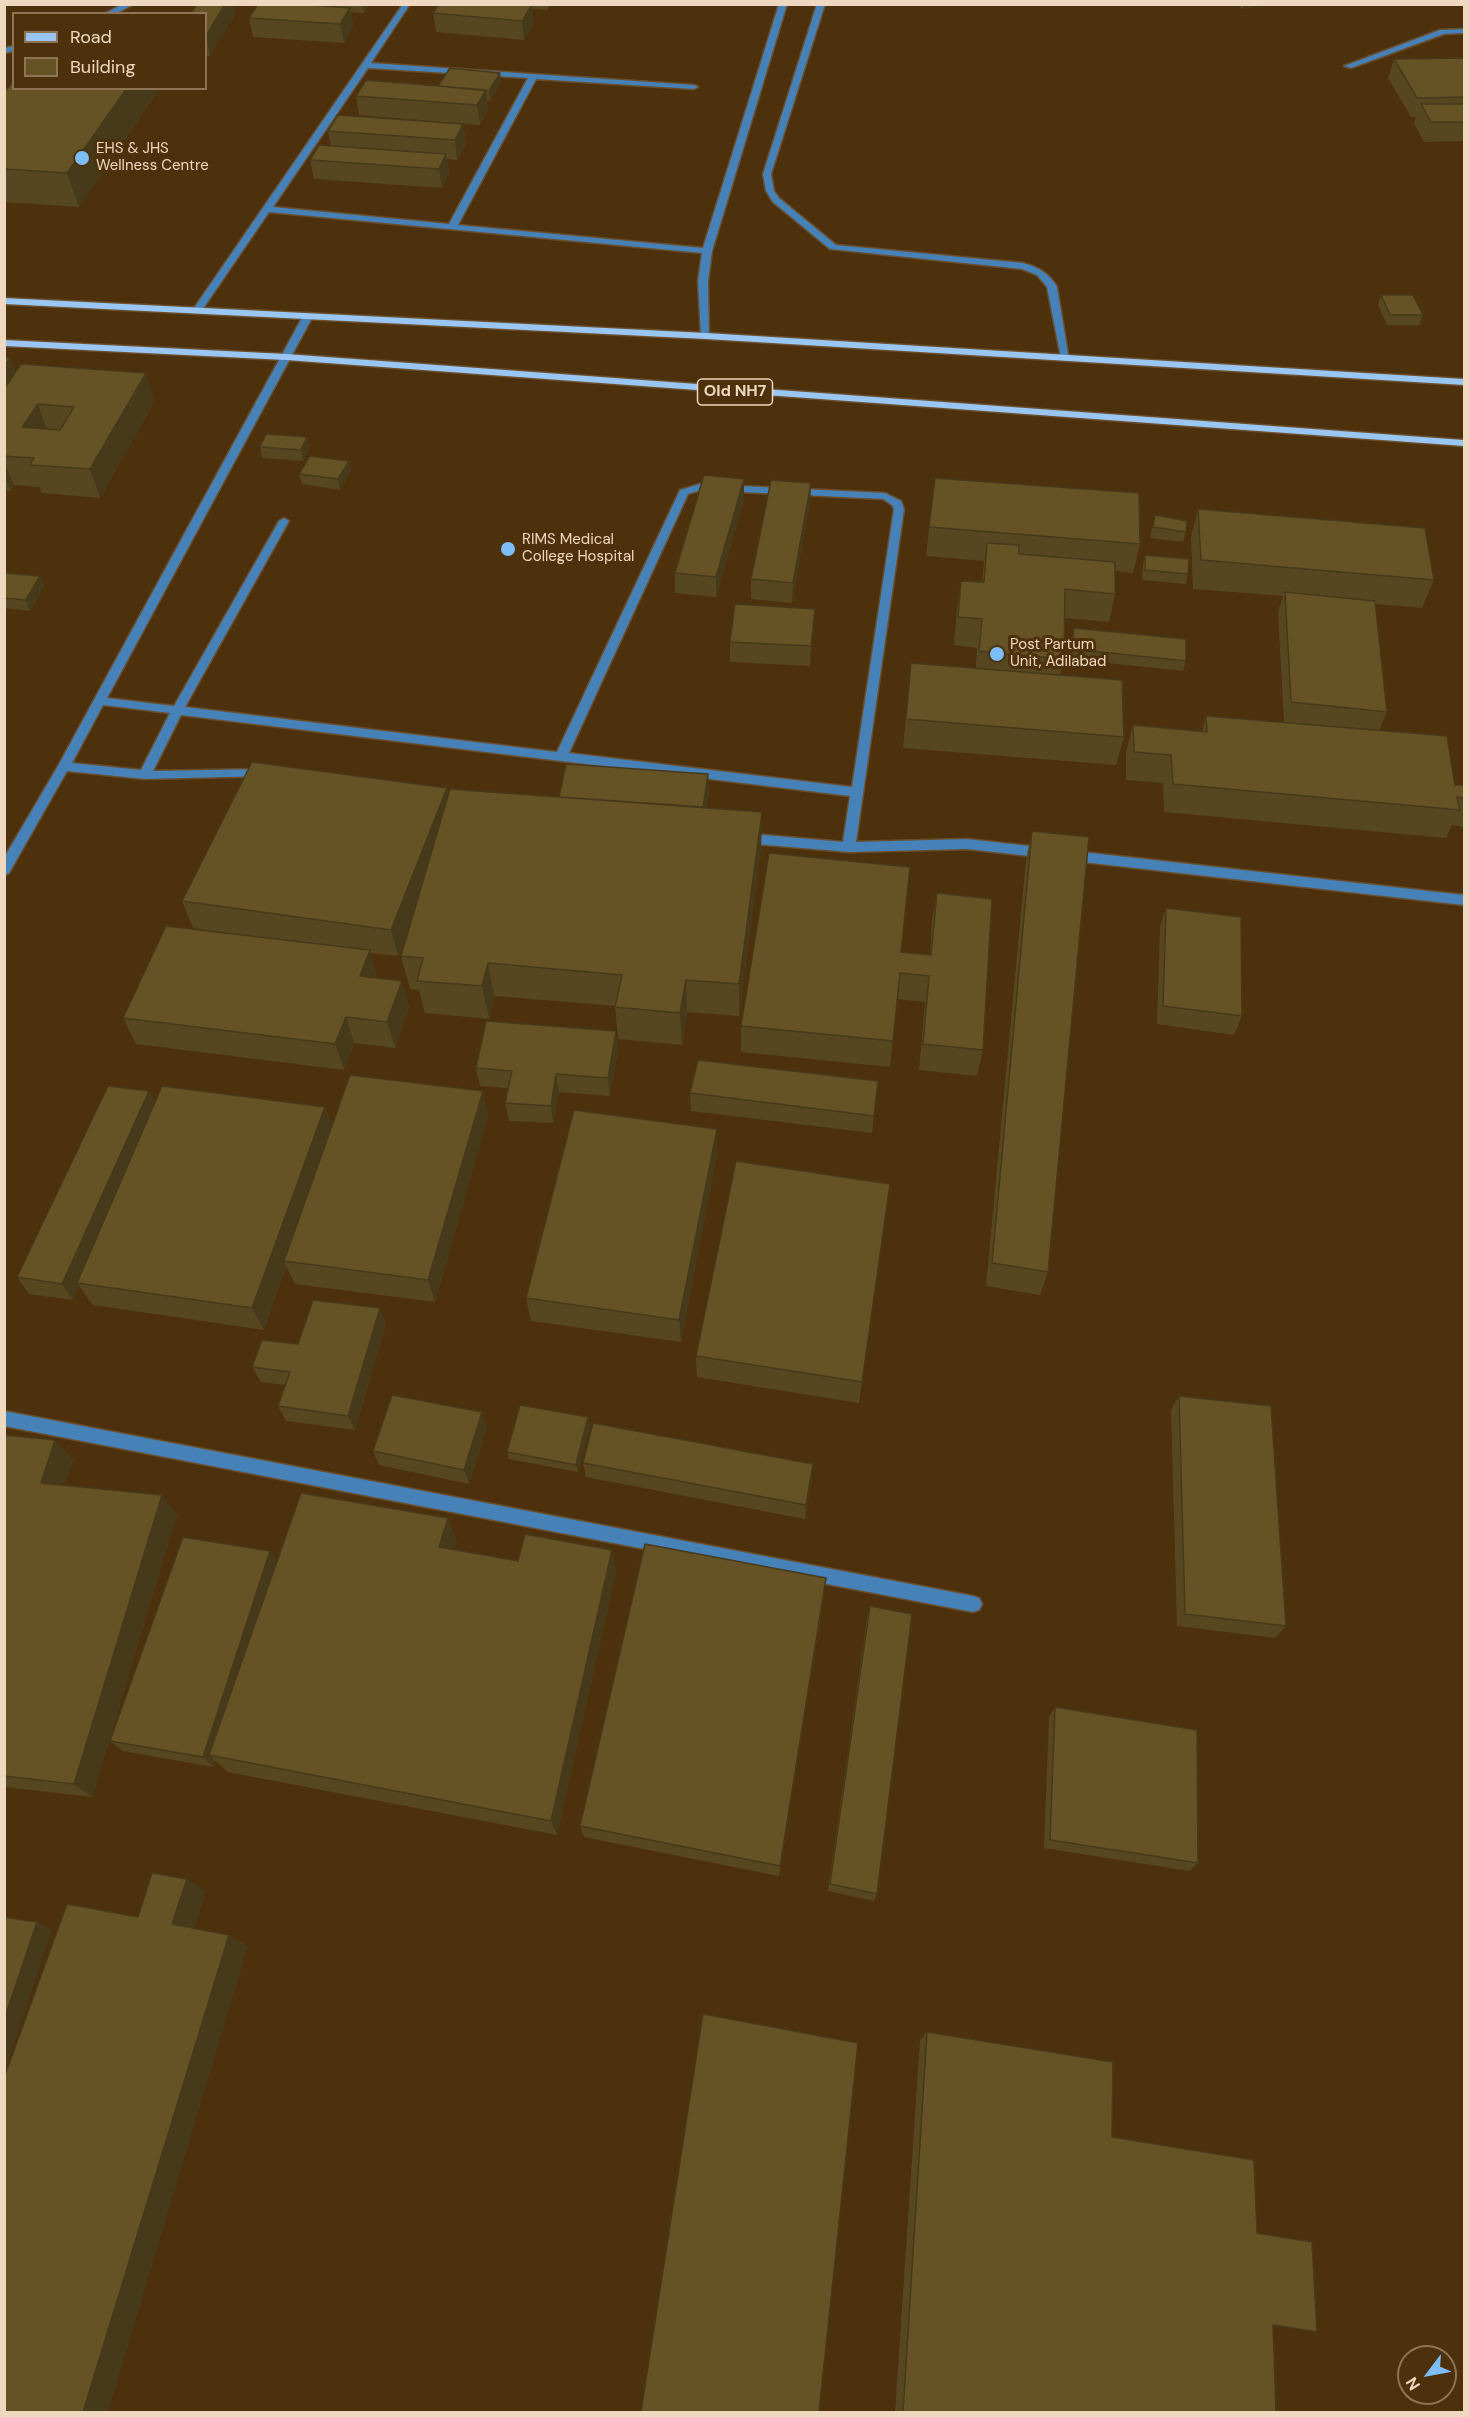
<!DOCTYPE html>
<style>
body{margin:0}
#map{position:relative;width:1469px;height:2417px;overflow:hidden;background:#4d300c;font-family:"DM Sans",sans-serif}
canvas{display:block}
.frame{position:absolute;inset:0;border:6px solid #efd8c0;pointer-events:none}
.legend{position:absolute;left:12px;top:12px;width:195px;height:78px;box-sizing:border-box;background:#4d300c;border:2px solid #8e7354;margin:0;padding:8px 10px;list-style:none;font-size:18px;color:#efd8c0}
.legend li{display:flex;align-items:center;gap:12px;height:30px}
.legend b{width:30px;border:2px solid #8e7354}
.north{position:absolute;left:1397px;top:2345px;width:60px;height:60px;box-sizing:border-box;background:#4d300c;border:2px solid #8e7354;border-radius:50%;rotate:238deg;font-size:16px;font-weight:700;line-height:24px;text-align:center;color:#efd8c0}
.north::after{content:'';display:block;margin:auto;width:21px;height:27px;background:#7dbef9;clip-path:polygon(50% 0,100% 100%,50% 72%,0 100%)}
</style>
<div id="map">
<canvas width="1469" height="2417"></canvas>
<div class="frame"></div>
<ul class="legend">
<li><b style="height:8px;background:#99c6f2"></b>Road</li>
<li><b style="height:16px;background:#655326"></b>Building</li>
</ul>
<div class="north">N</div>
</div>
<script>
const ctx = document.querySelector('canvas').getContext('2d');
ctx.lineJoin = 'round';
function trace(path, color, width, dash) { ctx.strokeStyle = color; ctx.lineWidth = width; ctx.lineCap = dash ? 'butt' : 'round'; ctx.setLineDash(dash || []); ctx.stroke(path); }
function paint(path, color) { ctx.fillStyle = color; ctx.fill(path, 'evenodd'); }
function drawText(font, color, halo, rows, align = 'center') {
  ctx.font = font + ' "DM Sans",sans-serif'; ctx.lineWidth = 6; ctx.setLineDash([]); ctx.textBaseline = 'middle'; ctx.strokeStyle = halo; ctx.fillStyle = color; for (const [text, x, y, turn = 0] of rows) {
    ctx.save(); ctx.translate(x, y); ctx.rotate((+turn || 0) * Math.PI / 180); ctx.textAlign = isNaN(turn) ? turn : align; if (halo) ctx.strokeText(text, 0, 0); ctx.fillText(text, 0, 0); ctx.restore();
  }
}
const minor = new Path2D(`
 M123 4H134L115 14H104Z
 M403 4H410L371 63 694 85 698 87 694 89 536 79 458 225 703 248 779 4H787L712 251 708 281 709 338 701 336 698 281 702 253 269 212 200 313H194L192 311ZM368 68 528 78 449 224 273 207Z
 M817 4H825L771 174 774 191 779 198 836 245 1023 263C1038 267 1049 273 1057 287L1069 360 1061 358 1047 287 1037 275 1022 269 830 249 773 202 766 191 763 174Z
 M1464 29V33L1444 34 1351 68 1344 66 1440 30Z
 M14 46V51L4 53V48Z
 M308 313 313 316 107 698 174 706 279 521 284 518 289 521 185 707 557 752 680 490 700 484 885 493 901 501 904 509 856 842 967 839 1464 895V905L967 849 849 852 743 843 737 838 743 833 843 842 850 796 181 715 153 771 265 769 271 773 269 776 145 779 67 771 9 873 4 875V858L58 766 303 316ZM701 490 883 499 892 505 894 509 852 787 569 753 688 494ZM103 705 170 713 141 770 72 763Z
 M4 1411 973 1596 979 1598 982 1604 979 1610 973 1612 4 1426Z`);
const major = new Path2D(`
 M4 298 706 333 1464 379V385L706 339 4 304Z
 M4 340 286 354 1464 440V446L286 360 4 346Z`);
const wall = new Path2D(`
 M258 4H369L364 13 351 12 353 26 344 43 253 37 249 18Z
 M439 4H550L547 10 532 9 534 24 524 40 436 32 433 13Z
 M1237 4H1259V6L1243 9Z
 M236 12 210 56H206V14Z
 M1464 58V141L1424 142 1414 123 1416 117H1411L1388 78 1394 59Z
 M500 73 501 82 490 101 487 100 488 109 480 125 359 115 356 96 438 86Z
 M160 88 79 207 4 202V89Z
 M463 124 466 144 457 160 447 159 449 173 442 188 314 179 310 160 331 146 328 131Z
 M1381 295 1423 315 1419 325H1387L1378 305Z
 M4 357 10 358 16 372 155 401 100 498 42 493 39 487 14 485 11 491 4 490Z
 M307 437 309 448 303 461 262 458 260 447Z
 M349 461 351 471 340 490 302 484 299 474Z
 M935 478 1140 544 1133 573 1115 571V594L1109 622 1065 618 1064 659 1060 675 1124 737 1116 765 903 748 911 663 976 669 977 648 954 645 957 609 961 581 982 582 984 561 926 556Z
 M744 479V500L716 597 675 593V573Z
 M811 483 810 503 792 603 751 599V579Z
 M1198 509 1434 580 1422 608 1375 604 1387 712 1379 731 1455 785H1464V827L1452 825 1446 838 1164 812 1163 783 1126 780V753L1133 725 1202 731 1206 716 1284 722 1278 612 1283 596 1193 589 1191 537Z
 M1155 515 1186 532 1183 542 1150 538Z
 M1145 555 1188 574 1186 584 1142 580 1143 565Z
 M4 573 44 586 30 611 4 608Z
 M815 609 810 666 730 662V642Z
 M1074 628 1186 661 1183 671 1070 659 1072 638Z
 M708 774 709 793 706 808 762 812 761 847 739 1016 687 1012 682 1045 618 1039 615 1006 494 996 489 1019 425 1013 419 990 410 989 401 956 411 923 398 956 370 953 377 978 402 981 409 1007 395 1048 354 1043 344 1070 136 1044 123 1018 262 938 193 928 182 901 447 788 448 793 559 797Z
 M1032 831 1048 1272 1040 1295 986 1286 1026 859Z
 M937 893 983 1050 977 1076 919 1070 925 1002 897 999 890 1067 741 1052V1026L930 955 932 920Z
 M1166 908 1242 1016 1234 1035 1157 1024 1160 927Z
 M618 1050 610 1096 559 1092 553 1123 509 1121 505 1103 508 1088 480 1086 476 1068Z
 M878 1081 872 1133 691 1111 690 1093Z
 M149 1091 155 1103 325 1107 332 1126 483 1091 488 1116 435 1302 295 1284 286 1266 264 1330 93 1305 79 1286 73 1300 29 1294 17 1277Z
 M717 1153 681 1342 531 1321 526 1298Z
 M890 1184 859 1403 697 1377 696 1356Z
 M386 1324 355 1430 286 1421 278 1406 285 1385 261 1382 252 1367 298 1344Z
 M1179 1396 1286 1626 1275 1638 1177 1626 1171 1410Z
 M482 1412 487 1427 469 1484 379 1465 373 1451Z
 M588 1417 590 1425 578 1472 509 1459 507 1452Z
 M4 1435 73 1460 64 1485 177 1514 92 1797 4 1787Z
 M583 1463 812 1478 805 1519 586 1477Z
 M457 1541 454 1549 518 1561 616 1572 557 1835 228 1772 215 1761 213 1767 123 1751 110 1741 277 1562Z
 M824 1595 779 1876 584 1837 580 1826Z
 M870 1606 877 1894 874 1901 828 1891 867 1618Z
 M1055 1707 1198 1863 1189 1871 1044 1848 1049 1717Z
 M927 2032 1112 2137 1257 2233 1276 2412H895L920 2040Z`);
const shadedWall = new Path2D(`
 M225 4H234L236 12 210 56 206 36Z
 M363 4H369L364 13Z
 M1244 4H1259V6L1243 9Z
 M532 5 534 24 524 40 522 21Z
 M350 8 353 26 344 43 340 24Z
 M500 73 501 82 490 101 489 91Z
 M127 88H160L79 207 67 173Z
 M486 90 488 109 480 125 477 105Z
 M463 124 466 144 457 160 455 140Z
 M446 154 449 173 442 188 439 169Z
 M10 358 18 378 4 400V367Z
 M146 373 155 401 100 498 90 469Z
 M38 404 48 433 22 427Z
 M307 437 309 448 303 461 301 450Z
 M349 461 351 471 340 490 338 479Z
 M4 462 14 485 11 491 4 476Z
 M744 479V500L716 597V577Z
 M811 483 810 503 792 603 793 583Z
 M40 576 44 586 30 611 26 600Z
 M815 609 814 629 810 666 811 646Z
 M708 774 709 793 704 826 703 807Z
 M447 788 453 816 398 956 391 930Z
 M762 812 761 847 739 1016V984Z
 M370 950 377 977 368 1002 360 976Z
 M488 963 494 996 489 1019 482 986Z
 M686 980 687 1012 682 1045 680 1013Z
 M402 981 409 1007 395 1048 387 1022Z
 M346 1017 354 1043 344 1070 335 1044Z
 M616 1031 618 1050 610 1096 608 1078Z
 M556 1074 559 1092 553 1123 551 1106Z
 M149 1091 158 1109 77 1283 79 1286 73 1300 62 1284Z
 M483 1091 488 1116 435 1302 428 1280Z
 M325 1107 334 1132 284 1261 286 1266 264 1330 252 1308Z
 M717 1129V1153L681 1342 679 1320Z
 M380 1308 386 1324 355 1430 348 1416Z
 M482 1412 487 1427 469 1484 464 1470Z
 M588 1417 590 1425 578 1472 576 1465Z
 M55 1440 73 1460 59 1502 41 1483Z
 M813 1464 812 1478 805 1519 806 1505Z
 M162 1495 177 1514 92 1797 74 1784Z
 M448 1518 457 1541 448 1569 439 1547Z
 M612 1550 616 1572 557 1835 551 1821Z
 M270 1551 279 1564 209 1755 215 1761 213 1767 203 1757Z
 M187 1879 206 1892 192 1935 172 1924Z
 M37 1922 52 1929 4 2073V2020Z
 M229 1935 248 1946 108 2412H83Z`);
const building = new Path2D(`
 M197 4H225L206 36V14H191Z
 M258 4H297L350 8 340 24 249 18Z
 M439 4H523L532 5 522 21 433 13Z
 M1464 58V97L1417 98 1394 59Z
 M450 68 500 73 489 91 438 86Z
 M366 80 486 90 477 105 356 96Z
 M14 81V88H127L67 173 4 169V89H7Z
 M1421 104H1464V122H1431Z
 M338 115 463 124 455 140 328 131Z
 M319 145 446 154 439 169 310 160Z
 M1381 295H1413L1423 315H1390Z
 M4 357 10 358 4 367Z
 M21 364 146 373 90 469 30 465 34 458 4 456V389ZM38 404 74 407 60 430 22 427Z
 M266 434 307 437 301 450 260 447Z
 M310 456 349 461 338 479 299 474Z
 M704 475 744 479 716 577 675 573Z
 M935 478 1139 493 1140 544 929 527Z
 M771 480 811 483 793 583 751 579Z
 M1198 509 1425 528 1434 580 1201 560Z
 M1155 515 1187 521 1186 532 1153 527Z
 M987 543 1019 545V554L1115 562V594L1065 589 1064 659 979 651 982 619 958 617 961 581 984 582Z
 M1145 555 1189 559 1188 574 1145 570Z
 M4 573 40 576 26 600 4 598Z
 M1285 592 1375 601 1387 712 1291 702Z
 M735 604 815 609 811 646 730 642Z
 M1074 628 1186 639V661L1072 649Z
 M911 663 1122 680 1124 737 906 719Z
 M1206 716 1447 736 1455 785H1464V798L1457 797 1460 810 1173 784 1171 755 1134 752 1133 725 1207 732Z
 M252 762 447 788 391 930 182 901Z
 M566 764 708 774 703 807 559 797Z
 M450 789 762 812 739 984 686 980 680 1013 615 1007 622 975 488 963 482 986 417 981 423 958 401 956Z
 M1032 831 1089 837 1048 1272 992 1263Z
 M769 853 910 867 901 952 931 955 937 893 992 899 983 1050 923 1044 929 976 900 973 893 1041 741 1026Z
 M1166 908 1241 917 1242 1016 1163 1006Z
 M166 926 370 950 360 976 402 981 387 1022 346 1017 335 1044 123 1018Z
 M486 1021 616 1031 608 1078 556 1074 551 1106 505 1103 512 1071 476 1068Z
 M698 1060 878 1081 874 1116 690 1093Z
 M350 1075 483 1091 428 1280 284 1261Z
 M108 1086 149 1091 62 1284 17 1277Z
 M162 1086 325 1107 252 1308 77 1283Z
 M574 1110 717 1129 679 1320 526 1298Z
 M736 1161 890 1184 862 1382 696 1356Z
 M313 1300 380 1308 348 1416 278 1406 290 1372 252 1367 262 1340 298 1344Z
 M392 1395 482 1412 464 1470 373 1451Z
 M1179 1396 1271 1406 1286 1626 1185 1614Z
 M520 1405 588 1417 576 1465 507 1452Z
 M593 1423 813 1464 806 1505 583 1463Z
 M4 1435 55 1440 41 1483 162 1495 74 1784 4 1776Z
 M301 1493 448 1518 439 1547 518 1561 525 1534 612 1550 551 1821 209 1755Z
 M183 1537 270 1551 203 1757 110 1741Z
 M645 1544 826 1578 780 1866 580 1826Z
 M870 1606 912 1614 877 1894 830 1884Z
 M1055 1707 1197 1730 1198 1863 1050 1840Z
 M152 1873 187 1879 172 1924 229 1935 83 2412H4V2078L67 1904 138 1917Z
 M4 1917 37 1922 4 2020Z
 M703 2014 858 2043 819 2412H641Z
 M927 2032 1113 2062 1112 2137 1254 2160 1257 2233 1312 2242 1317 2332 1273 2325 1276 2412H903Z`);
const markers = [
 [82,158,8,"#7dbef9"],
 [508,549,8,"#7dbef9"],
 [997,654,8,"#7dbef9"]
];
const farPoinames = [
 ["EHS & JHS",96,149],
 ["Wellness Centre",96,166],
 ["RIMS Medical",522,540],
 ["College Hospital",522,557],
 ["Post Partum",1010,645],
 ["Unit, Adilabad",1010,662]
];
const shields = [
 [735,392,75]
];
const shieldNames = [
 ["Old NH7",735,392]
];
trace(minor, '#6a4e2c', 3);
trace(major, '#6a4e2c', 3);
paint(minor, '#4681b7');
paint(major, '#99c6f2');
paint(wall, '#574721');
paint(shadedWall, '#473a1b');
paint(building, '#655326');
trace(building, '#473a1b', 1.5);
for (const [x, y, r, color] of markers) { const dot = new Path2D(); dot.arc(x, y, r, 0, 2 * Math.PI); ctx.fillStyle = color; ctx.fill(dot); trace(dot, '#4d300c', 2); }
drawText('15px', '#efd8c0', '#4d300c', farPoinames, 'left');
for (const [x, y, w] of shields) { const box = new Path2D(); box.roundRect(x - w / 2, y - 13, w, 26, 4.5); ctx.fillStyle = '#4d300c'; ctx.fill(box); trace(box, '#efd8c0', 1.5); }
drawText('bold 16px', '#efd8c0', null, shieldNames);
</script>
